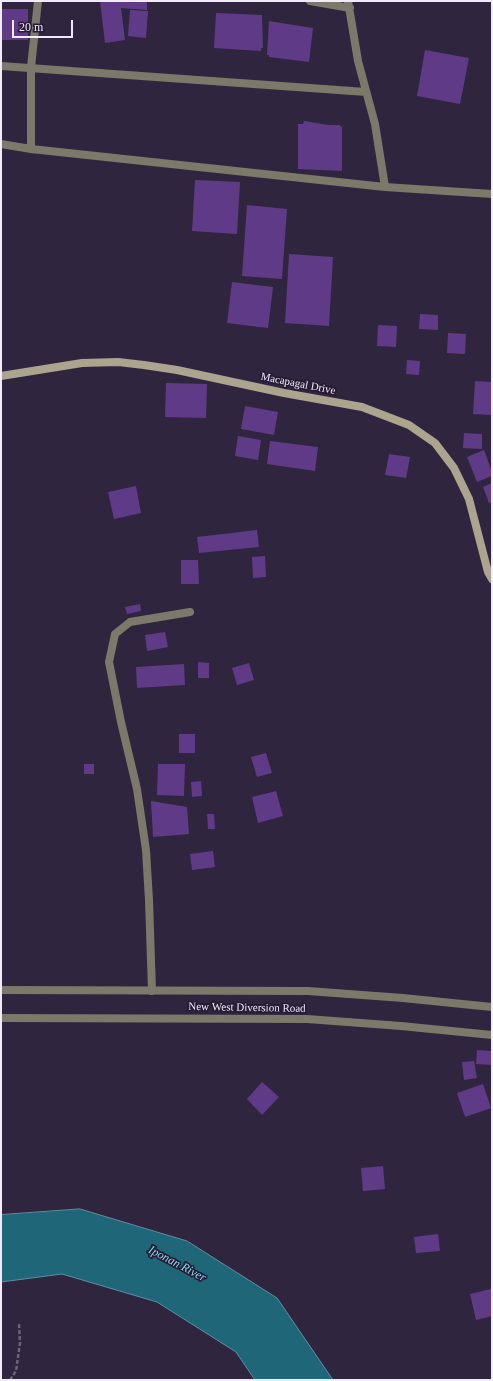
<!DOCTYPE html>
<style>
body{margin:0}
#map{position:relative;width:493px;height:1381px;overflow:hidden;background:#2f253e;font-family:"Times New Roman",serif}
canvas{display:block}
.frame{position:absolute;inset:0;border:2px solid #f1ebfc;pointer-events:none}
.scale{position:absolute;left:12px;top:20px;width:61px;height:18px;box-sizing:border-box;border:2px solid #f1ebfc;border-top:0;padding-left:5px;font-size:12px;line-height:14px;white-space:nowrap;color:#f1ebfc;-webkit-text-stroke:3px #261b33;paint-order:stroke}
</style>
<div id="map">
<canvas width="493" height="1381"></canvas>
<div class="frame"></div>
<div class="scale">20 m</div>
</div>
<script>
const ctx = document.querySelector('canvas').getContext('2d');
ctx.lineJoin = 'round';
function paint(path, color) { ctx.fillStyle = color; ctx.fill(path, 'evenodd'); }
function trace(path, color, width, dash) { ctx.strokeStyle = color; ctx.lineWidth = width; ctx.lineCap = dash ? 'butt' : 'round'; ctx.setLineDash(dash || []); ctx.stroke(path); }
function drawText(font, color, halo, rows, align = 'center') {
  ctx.font = font + ' "Times New Roman",serif'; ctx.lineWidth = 3.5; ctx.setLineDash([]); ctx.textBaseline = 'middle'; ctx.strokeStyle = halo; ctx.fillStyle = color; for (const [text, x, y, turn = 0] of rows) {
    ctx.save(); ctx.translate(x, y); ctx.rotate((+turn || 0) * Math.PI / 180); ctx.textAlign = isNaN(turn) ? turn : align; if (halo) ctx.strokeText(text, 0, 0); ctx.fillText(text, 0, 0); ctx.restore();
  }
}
const water = new Path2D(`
 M80 1209 187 1241 277 1298 333 1380H255L236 1352 157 1302 62 1274 1 1282V1215Z`);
const building = new Path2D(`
 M100 1H147V10L121 8 125 40 105 43Z
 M1 9H28V40H1Z
 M130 10 148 11 146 38 128 36Z
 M216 13 262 15 263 48H261V51L214 48Z
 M269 21 313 28 309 62 269 57V55H267Z
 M425 50 469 58 460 104 417 96Z
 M304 121 328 125H340V126L342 127V171L298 169V124H303Z
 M195 180 240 182 237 234 192 231Z
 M247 205 287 209 282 279 242 276Z
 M289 254 333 257 329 326 285 323Z
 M232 282 273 287 268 328 227 323Z
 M420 314 438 315V330L419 329Z
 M378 325 397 326 396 347 377 346Z
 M448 333 466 334 465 354 447 353Z
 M407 360 420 361 419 375 406 374Z
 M475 381 492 382 491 415 473 414Z
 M166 383 207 384 206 418 165 417Z
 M245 406 278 412 274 435 241 429Z
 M464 433 482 434V449L463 448Z
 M238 436 261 440 258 460 235 456Z
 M270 441 318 447 315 471 267 464Z
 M484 450 492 472V476L477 482 467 457Z
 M389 454 410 457 406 478 385 475Z
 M492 483V502L489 503 483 487Z
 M136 486 141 513 114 519 108 492Z
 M257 530 259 547 199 553 197 537Z
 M265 556 266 577 253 578 252 557Z
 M181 560H198L199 584H181Z
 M140 604 141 611 127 614 125 607Z
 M165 632 168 647 147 651 145 635Z
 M198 662 209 663V678H198Z
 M249 663 254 680 237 685 232 668Z
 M184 664 185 685 137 688 136 667Z
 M179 734H195V753H179Z
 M266 753 272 773 257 777 251 757Z
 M84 764H94V774H84Z
 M158 764H185L184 796 157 795Z
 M201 781 202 796 192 797 191 782Z
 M276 791 283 816 258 823 252 797Z
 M151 801 187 807 189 834 153 837Z
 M207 814H214L215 829H208Z
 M213 851 215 867 192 870 190 854Z
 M477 1050 492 1051V1065L476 1064Z
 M474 1061 477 1078 464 1080 462 1062Z
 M262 1082 279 1097 262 1115 247 1099Z
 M483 1084 491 1108 465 1117 457 1093Z
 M383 1166 385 1189 363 1191 361 1168Z
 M438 1234 440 1251 416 1253 414 1237Z
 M491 1289 492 1295V1316L476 1320 470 1294Z`);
const path = new Path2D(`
 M10 1380 16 1371 20 1343 19 1324`);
const minor = new Path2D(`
 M310 1 350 8
 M348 1 358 61 375 124 385 187
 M1 66 366 92
 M1 144 31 149 385 187 492 194
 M31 149V67L38 1
 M152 991 149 900 146 850 137 789 121 722 109 662 115 634 130 622 190 612`);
const tertiary = new Path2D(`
 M1 990 308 991 403 998 492 1007
 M1 1018 307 1019 401 1026 492 1035`);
const secondary = new Path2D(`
 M1 376 82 363 118 362 144 365 177 370 284 393 362 407 409 425 435 443 454 468 469 499 488 572 492 579`);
const streetNames = [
 ["Macapagal Drive",298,384,11],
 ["New West Diversion Road",247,1008,1]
];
const waterNames = [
 ["Iponan River",177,1264,28]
];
paint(water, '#1f6778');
trace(water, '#5e8fa0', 1);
paint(building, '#5f3b87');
trace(path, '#6d647b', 2.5, [4, 2]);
trace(minor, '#7c786a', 8);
trace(tertiary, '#7c786a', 8);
trace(secondary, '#aba48e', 8);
drawText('11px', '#f1ebfc', '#261b33', streetNames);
drawText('italic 12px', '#85def6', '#261b33', waterNames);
</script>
